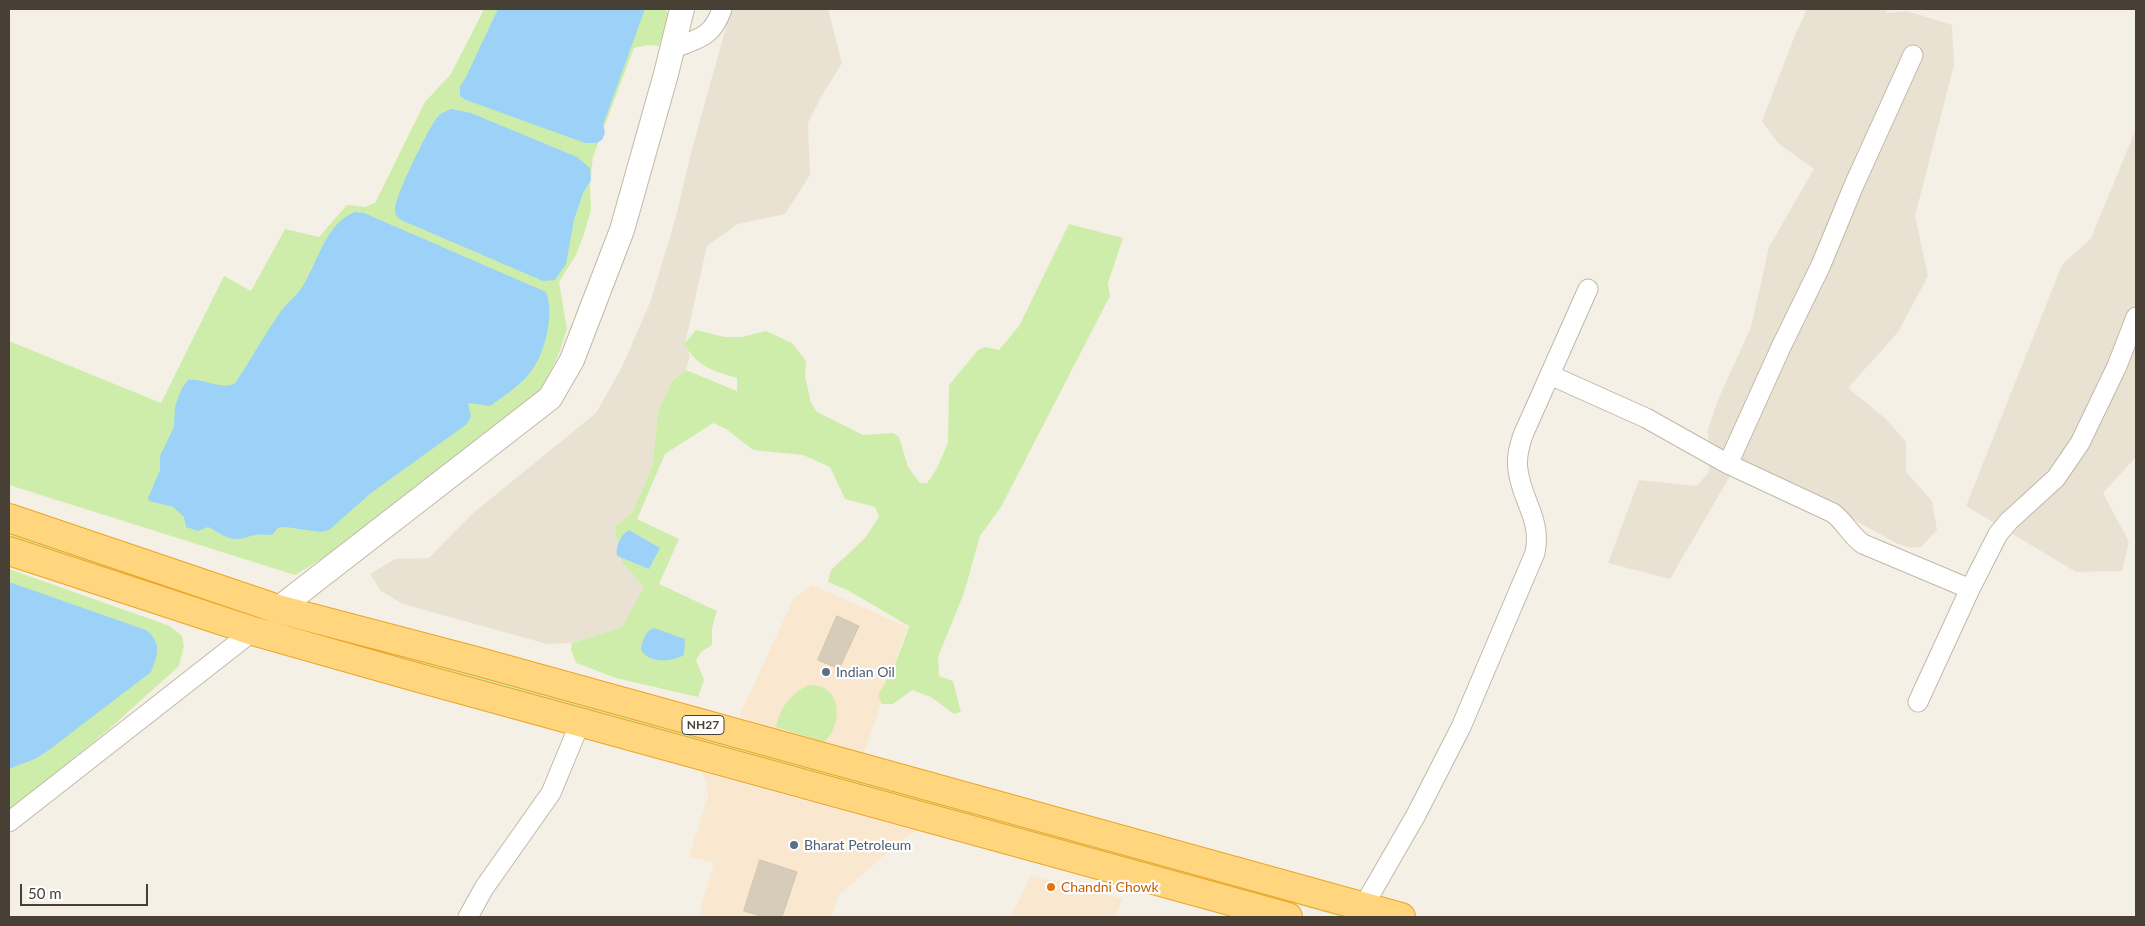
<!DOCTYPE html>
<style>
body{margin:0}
#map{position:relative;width:2145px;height:926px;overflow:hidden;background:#f5f0e6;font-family:Lato,sans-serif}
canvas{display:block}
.frame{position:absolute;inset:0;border:10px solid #484034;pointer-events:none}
.scale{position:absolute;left:20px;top:884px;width:128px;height:22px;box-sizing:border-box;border:2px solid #484034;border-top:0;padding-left:6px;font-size:15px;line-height:18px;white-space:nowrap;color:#484034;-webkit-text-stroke:4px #fff;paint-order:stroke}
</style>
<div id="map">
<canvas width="2145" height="926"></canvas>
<div class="frame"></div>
<div class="scale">50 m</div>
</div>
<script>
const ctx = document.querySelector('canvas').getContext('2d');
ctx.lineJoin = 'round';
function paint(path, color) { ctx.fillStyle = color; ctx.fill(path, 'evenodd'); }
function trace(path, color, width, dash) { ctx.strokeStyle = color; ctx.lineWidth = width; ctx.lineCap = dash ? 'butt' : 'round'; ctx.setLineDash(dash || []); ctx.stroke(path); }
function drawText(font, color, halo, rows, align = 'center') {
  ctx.font = font + ' Lato,sans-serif'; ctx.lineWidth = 4.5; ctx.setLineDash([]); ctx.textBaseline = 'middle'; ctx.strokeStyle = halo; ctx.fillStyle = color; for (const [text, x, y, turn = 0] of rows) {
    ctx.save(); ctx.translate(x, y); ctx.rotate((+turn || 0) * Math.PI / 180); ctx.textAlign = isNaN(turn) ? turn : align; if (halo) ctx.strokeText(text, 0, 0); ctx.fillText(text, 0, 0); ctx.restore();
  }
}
const residential = new Path2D(`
 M731 9H828L842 63 821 97 808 123 810 175 785 214 738 224 707 246 685 344 690 356 686 370 672 381 658 411 652 467 632 513 614 527 622 562 645 587 622 627 572 643 547 644 403 604 381 591 370 574 395 559 429 558 472 514 596 413 622 367 651 300 675 220 691 153Z
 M1807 9H1886L1887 13 1907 11 1952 25 1954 65 1915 216 1928 276 1898 332 1848 388 1886 419 1906 442V472L1932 501 1937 530 1921 547 1910 548 1896 543 1856 521 1730 476 1670 579 1608 563 1639 480 1697 486 1709 472 1708 429 1718 400 1751 327 1769 247 1814 169 1778 143 1762 121 1795 35Z
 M2136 129V457L2103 493 2129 542 2122 571 2076 572 1966 506 2062 265 2091 238Z`);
const commercial = new Path2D(`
 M812 585 907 627 863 756 739 717 794 598Z
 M701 772 917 831 901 840 838 896 831 917H698L714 863 689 856 708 797 707 782Z
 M1031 875 1123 899 1114 917H1011Z`);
const green = new Path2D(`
 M484 9H665L669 15 659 46 647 45 634 48 593 157 590 184 591 210 583 237 576 255 559 282 567 329 559 353 540 395 335 551 295 575 9 485V341L161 403 224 276 251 291 285 229 319 237 347 205 365 207 375 203 425 102 451 74Z
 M1069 224 1123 238 1108 283 1110 296 1001 507 980 536 964 593 938 657 939 676 953 681 961 712 954 714 931 697 912 690 893 704H882L878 695C892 673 901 651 909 626L849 591 828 582 831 570 865 538 879 517 875 507 845 499 830 467 803 455 753 450 726 429 713 423 665 454 637 519 679 539 659 584 717 611 712 628V645L701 652 696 660 704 680 698 697 616 678 576 663 571 650 572 643 622 627 644 587 622 562 614 527 632 513 652 467 658 411 672 381 686 370 737 391V378C714 371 697 367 684 344L696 330 725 337H742L766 331 792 343 806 361 805 376 811 403 817 412 863 435 893 433 899 437 908 467 920 483H927L936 470 948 443 949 385 978 350 985 347 999 350 1019 326Z
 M9 524 265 618H253L9 536Z
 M9 569 170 626 182 636 184 646 179 666 108 730 9 811Z
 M310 629 1390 917H1342L795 769 318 637Z
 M808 685C842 683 844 725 824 742L776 727C781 706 790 695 808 685Z`);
const water = new Path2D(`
 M498 9H645L603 125 605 133 602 140 596 143H585L466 100 460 96V86L465 79Z
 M452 109 471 113 577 157 590 168 591 180 583 193 574 220 566 264 555 280 543 281 408 223C403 221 395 218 395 211 393 199 428 130 436 119 440 113 446 111 452 109Z
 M355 212 364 213 546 292C555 313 545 356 529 374 518 387 504 396 490 406L468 403 471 416 467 424 371 493 329 530 321 532 285 527 278 528 272 535C267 535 261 534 256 535 248 536 241 540 233 539 223 537 217 531 208 527L198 531 186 527 184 517 173 507 149 501 148 498 160 470V456L174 427 175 406 182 388 188 380C204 378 226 392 236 382 251 359 265 334 281 311 287 303 295 297 301 289 317 265 325 223 355 212Z
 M629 530 660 548 649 569 617 556C615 547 621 534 629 530Z
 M9 582 146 630C162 642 158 655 151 672L49 750 37 758 9 769Z
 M654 628 685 639 684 655C671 662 649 664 641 650 642 641 645 631 654 628Z`);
const building = new Path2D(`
 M837 616 859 626 839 669 818 660Z
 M760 860 797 872 782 917H764L744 911Z`);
const minor = new Path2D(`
 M672 49C699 38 712 38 722 9
 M1550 375 1646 418 1728 464 1833 513C1845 522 1851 536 1863 544L1970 589
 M1728 464 1781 347 1821 265 1854 185 1913 55
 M1918 702 1970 589 1998 534 2009 521 2056 478 2080 443 2117 366 2136 317
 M9 822 253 631
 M1363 907 1416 815 1461 727 1535 553C1542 519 1522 502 1518 470 1516 458 1519 447 1523 435L1588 289
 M468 917 484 888 551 793 580 723`);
const tertiary = new Path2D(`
 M278 609 550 398 572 360 622 230 666 74 682 9`);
const trunk = new Path2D(`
 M9 518 278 609 476 661 1401 917
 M9 551 253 631 412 676 1288 917`);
const markers = [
 [826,672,5,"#5c6f8a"],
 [794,845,5,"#5c6f8a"],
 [1051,887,5,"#e8710a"]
];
const shields = [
 [703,725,42]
];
const shieldNames = [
 ["NH27",703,725]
];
const serviceNames = [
 ["Indian Oil",836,672],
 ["Bharat Petroleum",804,845]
];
const foodNames = [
 ["Chandni Chowk",1061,887]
];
paint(residential, '#e9e2d3');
paint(commercial, '#f9e7cf');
paint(green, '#cfedaa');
paint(water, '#9cd2f7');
paint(building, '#d7ccba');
trace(building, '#d3c4ad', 1);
trace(minor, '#c1b8a7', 21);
trace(tertiary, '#c1b8a7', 26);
trace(trunk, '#eca428', 30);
trace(minor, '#fff', 19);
trace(tertiary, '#fff', 24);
trace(trunk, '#ffd67d', 28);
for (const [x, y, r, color] of markers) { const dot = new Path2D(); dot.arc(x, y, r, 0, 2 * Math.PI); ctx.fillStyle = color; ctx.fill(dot); trace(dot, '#fff', 2); }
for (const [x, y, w] of shields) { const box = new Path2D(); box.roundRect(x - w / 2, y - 9.5, w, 19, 4); ctx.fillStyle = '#fff'; ctx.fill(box); trace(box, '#484034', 1); }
drawText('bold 12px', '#484034', null, shieldNames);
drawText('14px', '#4e5e75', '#fff', serviceNames, 'left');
drawText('14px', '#c56008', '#fff', foodNames, 'left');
</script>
